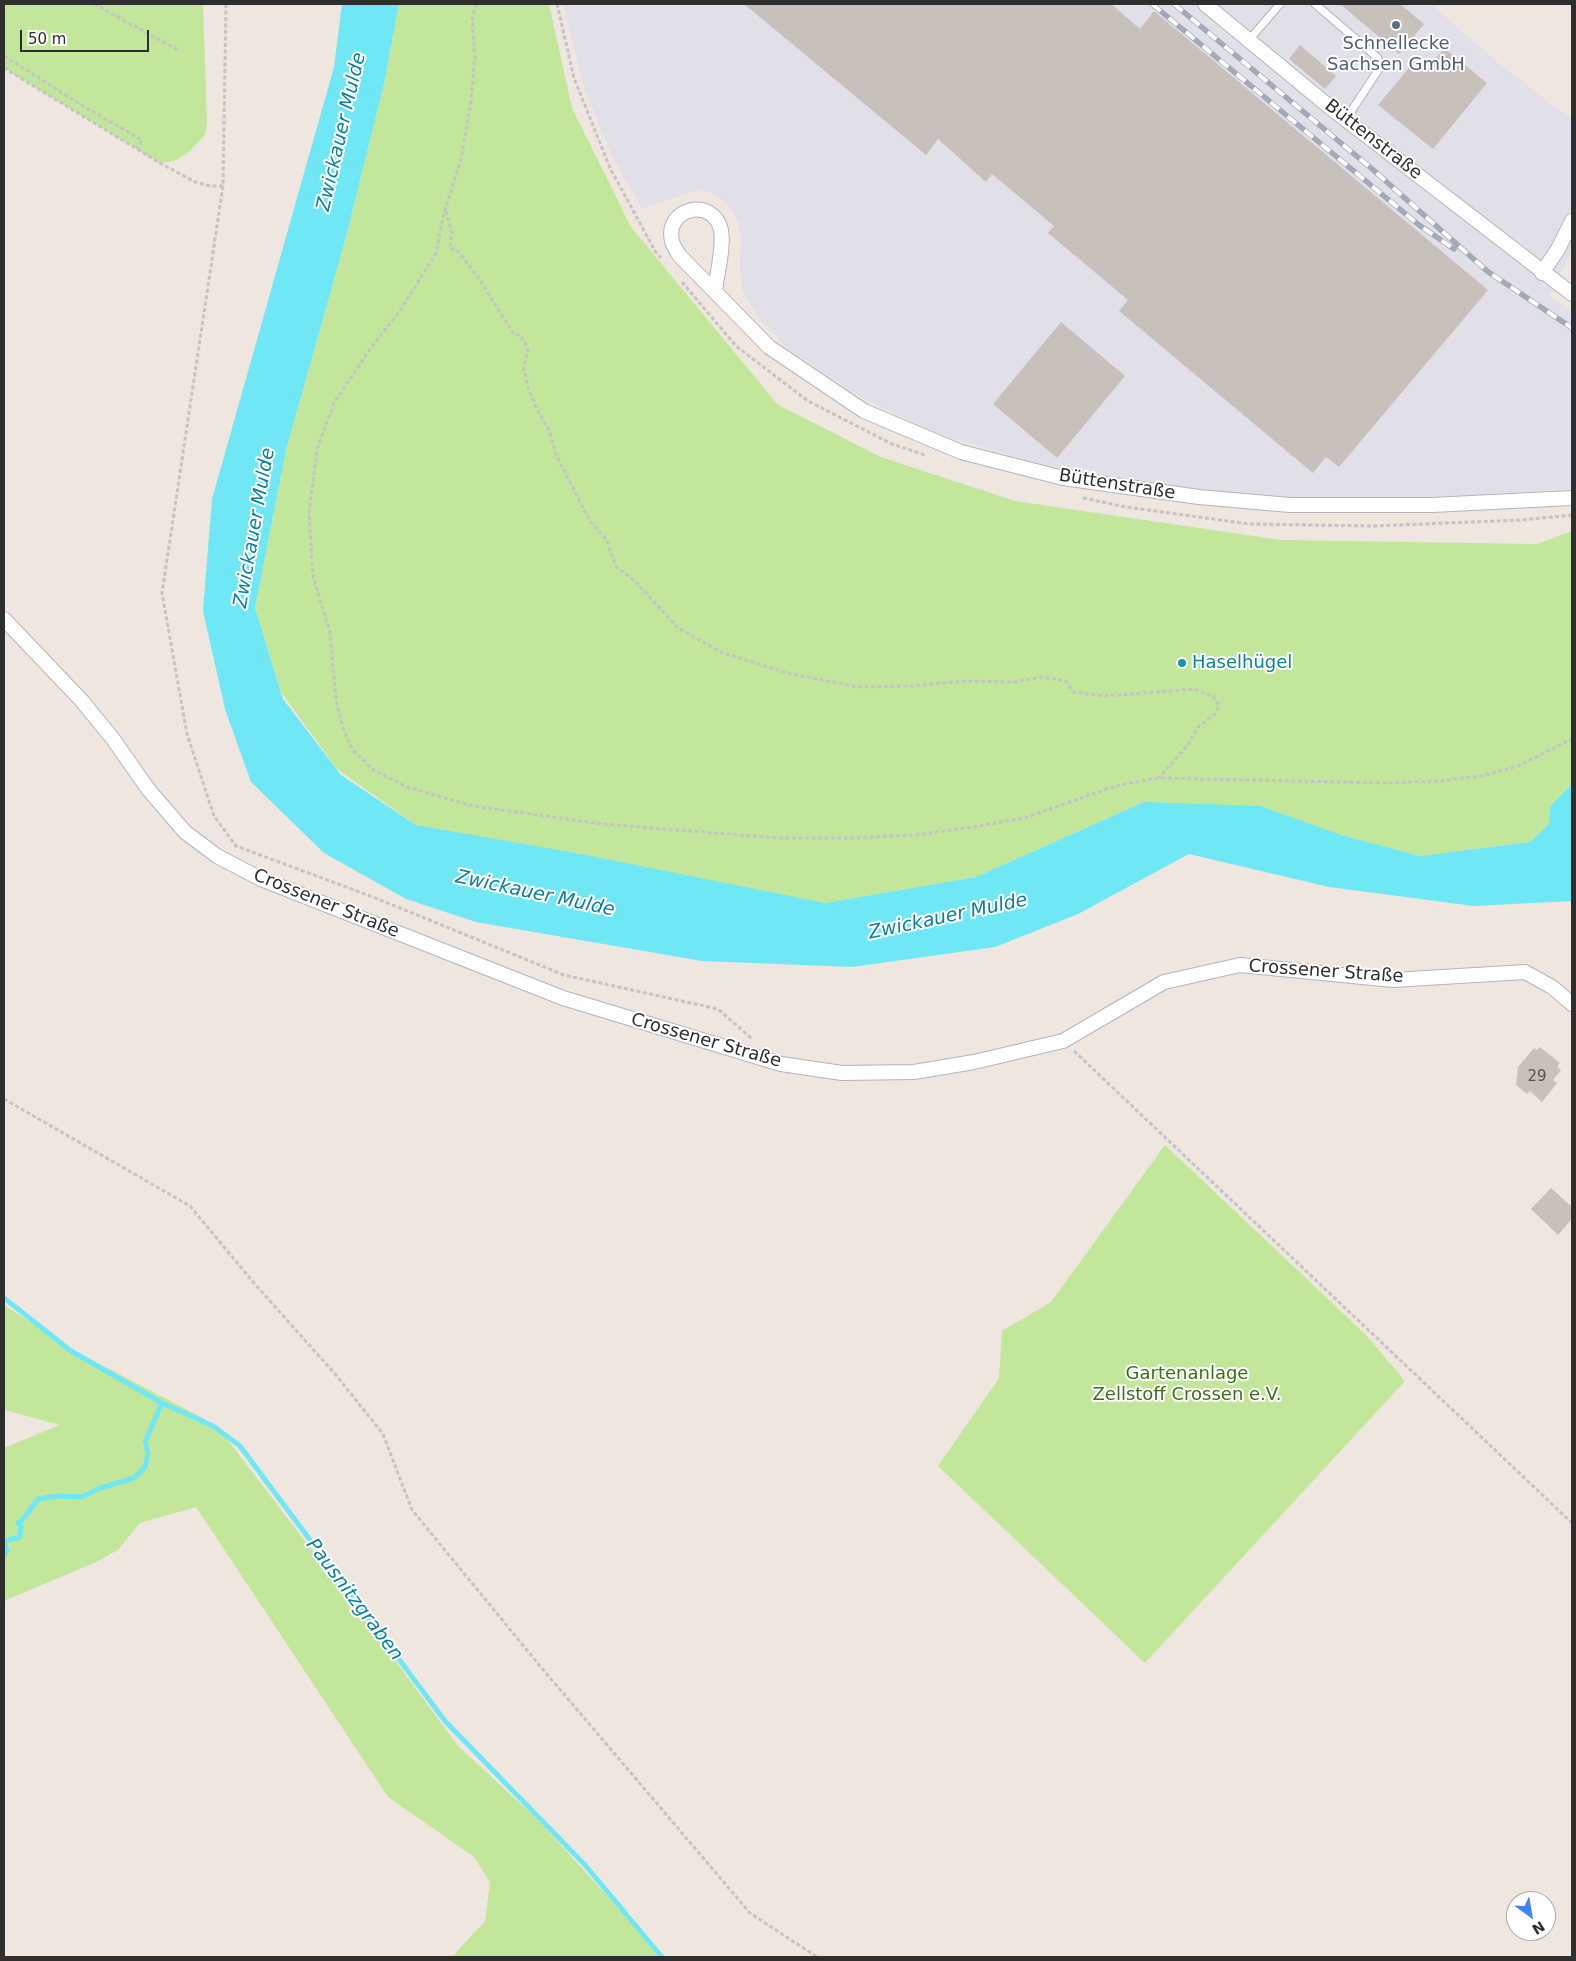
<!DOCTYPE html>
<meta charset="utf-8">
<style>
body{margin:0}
#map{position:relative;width:1576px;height:1961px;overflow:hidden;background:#efe6e0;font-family:"DejaVu Sans",sans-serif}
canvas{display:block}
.frame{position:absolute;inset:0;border:5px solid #2e2e2e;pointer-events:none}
.north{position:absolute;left:1506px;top:1891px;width:50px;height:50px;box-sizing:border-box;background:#fff;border:1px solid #ababab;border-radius:50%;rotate:148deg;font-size:14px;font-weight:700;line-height:20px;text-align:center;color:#2e2e2e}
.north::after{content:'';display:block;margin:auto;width:18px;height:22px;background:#3d81ff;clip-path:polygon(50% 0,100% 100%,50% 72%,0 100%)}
.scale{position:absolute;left:20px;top:30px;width:129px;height:22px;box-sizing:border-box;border:2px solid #2e2e2e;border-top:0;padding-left:6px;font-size:15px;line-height:18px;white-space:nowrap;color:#2e2e2e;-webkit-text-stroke:4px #fff;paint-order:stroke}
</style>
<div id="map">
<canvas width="1576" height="1961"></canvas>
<div class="frame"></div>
<div class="north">N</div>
<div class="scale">50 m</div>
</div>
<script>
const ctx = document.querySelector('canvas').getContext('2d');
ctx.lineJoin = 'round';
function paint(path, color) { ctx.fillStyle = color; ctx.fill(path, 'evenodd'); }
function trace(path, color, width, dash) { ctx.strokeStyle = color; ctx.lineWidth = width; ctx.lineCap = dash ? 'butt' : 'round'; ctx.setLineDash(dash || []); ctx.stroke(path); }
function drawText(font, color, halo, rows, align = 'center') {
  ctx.font = font + ' "DejaVu Sans",sans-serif'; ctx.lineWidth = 4; ctx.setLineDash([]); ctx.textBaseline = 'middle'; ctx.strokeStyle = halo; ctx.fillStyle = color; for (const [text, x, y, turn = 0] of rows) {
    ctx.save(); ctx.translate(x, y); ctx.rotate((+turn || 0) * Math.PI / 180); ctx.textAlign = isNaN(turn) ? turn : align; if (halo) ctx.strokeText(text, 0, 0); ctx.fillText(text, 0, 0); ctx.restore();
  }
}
const industrial = new Path2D(`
 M563 4H1431L1497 62 1572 120V251L1549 296 1572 312V488L1448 500 1382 503 1266 496 1152 485 1058 469 933 433 862 398 790 350 760 320 742 290 740 265 741 238 738 222 732 210 722 200 709 192 700 191 687 193 642 209 612 156 585 90Z`);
const green = new Path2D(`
 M4 4H203L207 122 205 135 188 153 174 161 160 163 4 68Z
 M399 4H549L572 108 631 227 778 405 881 457 1015 501 1281 540 1537 544 1572 531V784L1550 806 1549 824 1530 842 1420 856 1341 835 1144 802 976 877 825 903 416 825 337 769 281 692 255 608 287 446 345 241 384 84Z
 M1165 1145 1366 1335 1405 1381 1145 1663 938 1466 999 1378 1002 1331 1051 1302Z
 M4 1305 73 1350 201 1417 230 1443 363 1617 458 1746 538 1820 663 1957H452L485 1921 490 1882 474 1857 388 1797 196 1507 140 1523 118 1550 96 1562 4 1601V1448L60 1425 4 1410Z`);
const water = new Path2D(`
 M342 4H399L384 84 345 241 287 446 255 608 283 699 341 775 416 825 581 854 825 903 976 877 1144 802 1260 806 1341 835 1420 856 1530 842 1549 824 1550 806 1572 784V901L1474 906 1329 887 1189 854 1078 914 995 947 852 967 702 961 476 922 406 899 324 853 251 782 225 709 203 611 212 499 334 67Z`);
const stream = new Path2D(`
 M4 1298 71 1351 162 1403 213 1426 240 1446 445 1721 585 1865 662 1957
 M4 1556 7 1550 4 1541 20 1537 21 1527 18 1523C28 1517 30 1508 38 1499L57 1496 80 1497 91 1493 97 1489 134 1478 145 1467 148 1453 145 1442 162 1403`);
const building = new Path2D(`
 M744 4H1111L1140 29 1154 11 1488 290 1339 467 1326 457 1313 473 1119 311 1128 300 1048 233 1054 226 992 174 986 182 938 139 926 155Z
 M1340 4H1400L1424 24 1399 54Z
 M1300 45 1336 76 1325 89 1289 59Z
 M1444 48 1487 83 1433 149 1378 105 1413 63 1425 72Z
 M1061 322 1125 376 1057 458 993 404Z
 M1540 1047 1560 1063 1557 1067 1561 1070 1553 1080 1557 1083 1542 1102 1530 1091 1527 1094 1516 1085 1518 1067 1534 1048 1537 1050Z
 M1551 1188 1572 1207V1219L1558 1235 1531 1209Z`);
const path = new Path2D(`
 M94 4 180 51
 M226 4 223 186 162 593 187 734 214 816 236 846 373 897 564 975 718 1009 751 1038
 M477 4 472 18 475 55 471 101 461 159 444 213 436 253 401 309 370 349 334 403 317 449 309 514 313 576 330 633 336 700 343 729 353 750 372 769 407 787 473 806 603 824 779 838H849L916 835 979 826 1024 818 1107 789 1128 783 1159 778 1388 783 1440 781 1481 776 1518 766 1572 739
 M557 4 574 78 610 168 655 251 661 258
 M4 56 83 106 142 140 137 149
 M4 68 160 163 195 182 211 186H223
 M446 211 452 234 450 242 451 249H456L480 280 514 335H520L528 349 524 368 528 388 537 410 549 430 556 455 590 521 606 539 617 568 634 580 678 628 723 653 791 674 859 687 911 686 966 681 1013 682 1042 677 1066 681 1073 692 1105 696 1194 689 1213 696 1219 705 1215 714 1198 727 1188 745 1159 778
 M682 282 736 346 808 401 892 444 925 455
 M1083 498 1126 507 1249 524 1373 526 1521 520 1572 515
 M1074 1051 1572 1523
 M4 1099 190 1206 253 1282 336 1375 383 1434 412 1510 540 1666 750 1913 817 1957`);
const lane = new Path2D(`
 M1315 4 1378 58 1381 66 1346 119
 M1249 40 1280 4`);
const street = new Path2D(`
 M1205 4 1332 109 1572 294
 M1542 273 1558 249 1572 221
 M715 291C717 274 724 247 721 230 713 196 664 208 672 241 673 246 677 251 679 255L769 347 864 411 961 452 1063 478 1199 497 1290 505H1432L1572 498
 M4 619 82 701 113 739 148 789 185 832 217 856 261 879 563 998 781 1064 842 1073 914 1072 974 1062 1063 1041 1164 982 1240 965 1393 980 1525 972 1552 987 1572 1004`);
const rail = new Path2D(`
 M1152 4 1419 225 1454 249
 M1174 4 1371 168 1487 271 1572 328`);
const markers = [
 [1396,25,5,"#5c6f8a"],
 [1182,663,5,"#0f9aa8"]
];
const numberNames = [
 ["29",1537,1077]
];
const serviceNames = [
 ["Schnellecke",1396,44],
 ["Sachsen GmbH",1396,65]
];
const streetNames = [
 ["Büttenstraße",1373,140,38],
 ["Büttenstraße",1117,485,9],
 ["Crossener Straße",326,904,22],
 ["Crossener Straße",1326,972,4],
 ["Crossener Straße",706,1041,16]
];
const cultureNames = [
 ["Haselhügel",1192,663]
];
const parkNames = [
 ["Gartenanlage",1187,1374],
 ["Zellstoff Crossen e.V.",1187,1395]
];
const waterNames = [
 ["Zwickauer Mulde",342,132,-77],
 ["Zwickauer Mulde",255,528,-80],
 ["Zwickauer Mulde",535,894,12],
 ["Zwickauer Mulde",948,917,-12],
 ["Pausnitzgraben",354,1600,53]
];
paint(industrial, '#e1e0e8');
paint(green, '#c2e79b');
paint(water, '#70e7f4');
trace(stream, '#70e7f4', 5);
paint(building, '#c8c1bb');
trace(lane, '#b0b5be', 9);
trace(street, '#b0b5be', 16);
trace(path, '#c4c4c4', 3, [4, 2.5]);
trace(lane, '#fff', 7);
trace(street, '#fff', 14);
trace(rail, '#a2a9b8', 5.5);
trace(rail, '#fff', 4, [11]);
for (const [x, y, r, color] of markers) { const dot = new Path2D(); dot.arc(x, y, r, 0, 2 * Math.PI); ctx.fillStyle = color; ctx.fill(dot); trace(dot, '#fff', 2); }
drawText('15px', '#545351', null, numberNames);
drawText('18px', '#4e5e75', '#fff', serviceNames);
drawText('18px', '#2e2e2e', '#fff', streetNames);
drawText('18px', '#0d838f', '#fff', cultureNames, 'left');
drawText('18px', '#397018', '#fff', parkNames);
drawText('italic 19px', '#097f98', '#fff', waterNames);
</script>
